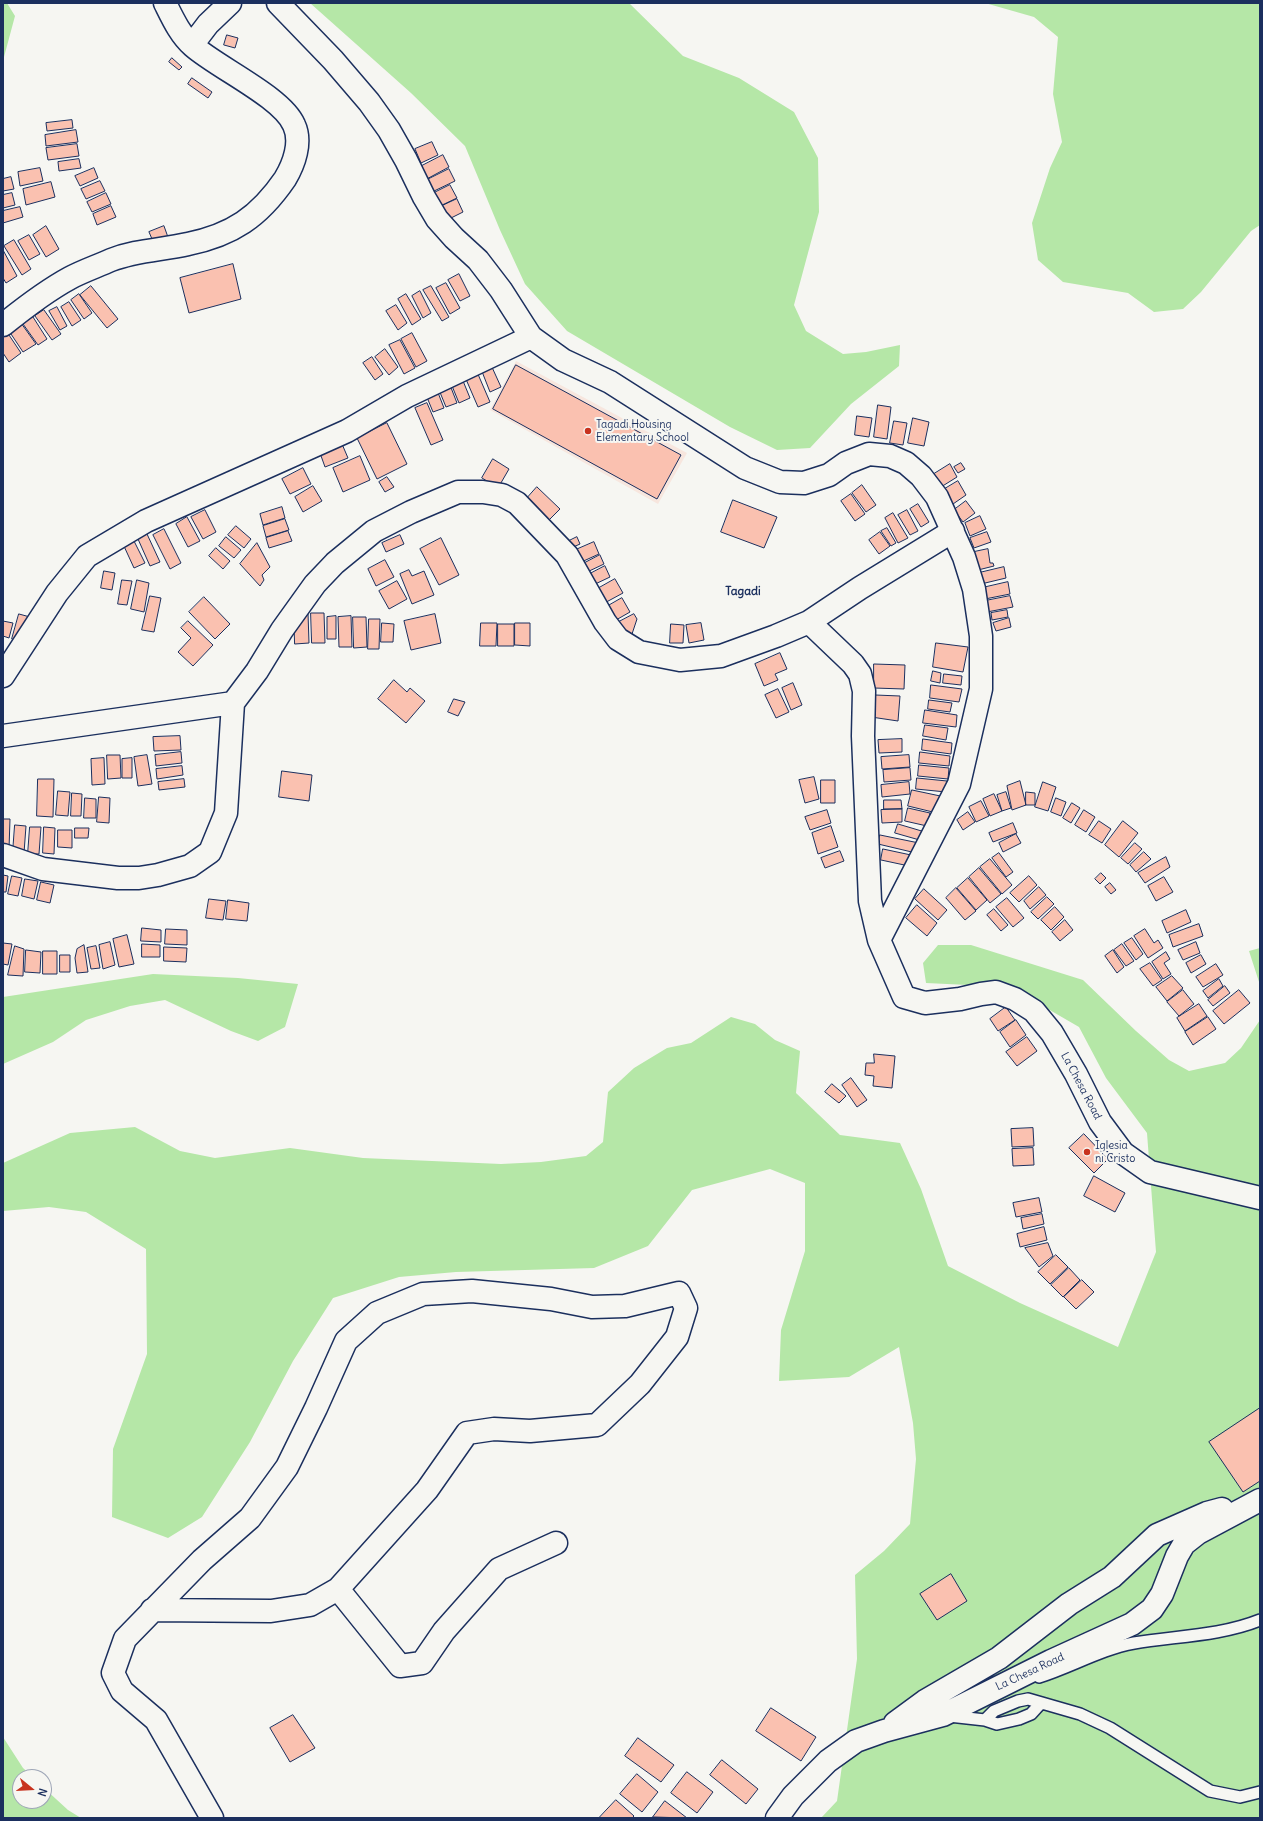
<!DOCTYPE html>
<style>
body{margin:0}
#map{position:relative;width:1263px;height:1821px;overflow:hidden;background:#f6f6f2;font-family:Delius,sans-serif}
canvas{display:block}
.frame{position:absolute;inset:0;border:4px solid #1b2f5e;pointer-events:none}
.north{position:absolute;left:12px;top:1769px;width:40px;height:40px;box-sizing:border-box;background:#f6f6f2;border:1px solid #9ea6b7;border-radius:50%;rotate:108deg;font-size:11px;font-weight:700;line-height:16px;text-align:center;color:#1b2f5e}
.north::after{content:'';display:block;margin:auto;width:14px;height:18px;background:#c8321e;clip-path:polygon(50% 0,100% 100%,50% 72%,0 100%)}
</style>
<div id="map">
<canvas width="1263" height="1821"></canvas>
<div class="frame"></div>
<div class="north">N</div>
</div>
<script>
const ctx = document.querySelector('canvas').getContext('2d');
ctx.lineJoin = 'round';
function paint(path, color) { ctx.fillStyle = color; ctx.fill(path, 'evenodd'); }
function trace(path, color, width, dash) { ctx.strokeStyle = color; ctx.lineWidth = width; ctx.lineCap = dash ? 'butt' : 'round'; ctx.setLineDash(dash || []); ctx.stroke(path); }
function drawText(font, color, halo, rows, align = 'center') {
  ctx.font = font + ' Delius,sans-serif'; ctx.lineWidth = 4; ctx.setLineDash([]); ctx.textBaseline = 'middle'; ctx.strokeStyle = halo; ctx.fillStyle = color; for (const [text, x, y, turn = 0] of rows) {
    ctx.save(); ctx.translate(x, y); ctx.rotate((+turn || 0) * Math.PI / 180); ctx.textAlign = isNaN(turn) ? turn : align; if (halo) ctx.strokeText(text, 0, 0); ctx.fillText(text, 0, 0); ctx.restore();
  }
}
const built = new Path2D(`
 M516 361 687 453 658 504 490 410Z`);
const green = new Path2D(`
 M3 3H7L15 16 4 57Z
 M310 3H629L683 56 739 78 794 112 818 158 819 212 794 305 806 331 843 354 866 352 900 345 899 366 851 404 810 448 777 450 730 427 567 331 525 284 500 230 465 146 411 93Z
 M985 3H1260V225L1251 231 1201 292 1183 309 1154 312 1128 293 1063 282 1038 260 1032 223 1050 168 1062 142 1053 94 1058 37 1034 17Z
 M938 945H971L1083 980 1136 1031 1169 1060 1189 1071 1225 1063 1241 1048 1260 1020V1818H821L837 1801 857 1659 855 1575 884 1551 910 1524 916 1459 913 1423 899 1347 849 1377 779 1381 781 1330 805 1251V1183L770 1169 692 1190 648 1246 594 1268 456 1272 399 1277 333 1298 293 1361 250 1442 202 1517 168 1538 112 1517 113 1449 147 1354 146 1249 86 1212 49 1207 3 1211V1163L70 1133 135 1127 180 1151 215 1158 290 1148 363 1158 501 1164 541 1162 586 1156 603 1142 608 1092 634 1068 667 1048 691 1043 731 1017 755 1024 775 1040 800 1051 796 1093 840 1135 900 1143 921 1189 948 1266 1020 1303 1118 1347 1156 1252 1147 1133 1106 1078 1079 1027 1010 987 926 983 923 963Z
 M1260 948V985L1249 951Z
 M153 974 238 978 298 984 285 1027 258 1041 231 1031 165 1000 130 1006 86 1020 53 1042 3 1064V997Z
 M3 1737 23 1768 33 1777H20V1801H44V1788L68 1810 81 1818H3Z`);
const building = new Path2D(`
 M227 35 238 38 235 48 224 45Z
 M172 58 182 67 179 70 169 62Z
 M192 78 212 92 208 98 188 84Z
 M72 120 73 128 47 131 46 123Z
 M76 130 78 142 46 146 45 135Z
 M432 142 438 155 421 163 415 149Z
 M77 144 79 156 48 160 46 148Z
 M443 155 449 167 423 181 416 169Z
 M79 159 81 168 59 171 58 162Z
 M40 168 43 181 20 186 18 172Z
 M94 168 98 178 80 186 75 176Z
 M449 169 455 181 432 192 427 180Z
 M11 177 14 189 3 191V179Z
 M100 181 105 191 86 199 81 189Z
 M51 182 55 197 26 205 23 189Z
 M450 185 457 198 440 206 434 193Z
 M12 193 15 205 3 208V195Z
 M106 193 111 204 92 212 87 202Z
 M457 199 463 212 447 220 440 207Z
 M111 206 116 217 97 225 93 214Z
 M20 207 23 217 3 223V211Z
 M46 226 59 249 46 257 33 235Z
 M164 226 169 240 155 246 149 232Z
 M29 235 40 254 29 260 18 241Z
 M14 240 31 269 22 275 4 246Z
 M3 250 17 276 6 283 3 278Z
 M233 264 241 299 189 313 180 278Z
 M459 274 470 296 460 301 448 280Z
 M446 283 460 308 450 314 436 288Z
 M91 286 118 319 107 328 80 295Z
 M431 286 449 317 442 321 423 290Z
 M420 291 431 313 423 318 412 296Z
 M79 294 92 313 84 319 71 300Z
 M406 294 421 319 412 325 398 299Z
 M69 302 81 320 72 326 61 307Z
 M396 305 407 323 398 330 386 311Z
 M57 307 67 326 60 330 49 311Z
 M44 310 61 334 52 340 35 316Z
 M33 317 47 339 38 345 23 324Z
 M21 323 36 344 23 352 9 331Z
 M7 332 21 353 9 362 3 353V335Z
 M412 333 427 361 416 367 401 339Z
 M400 340 415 368 404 374 389 345Z
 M385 349 398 367 389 375 375 357Z
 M372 357 383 374 375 380 363 363Z
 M474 365 490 402 478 407 462 370Z
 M491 365 501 387 490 392 481 369Z
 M516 365 681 455 657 499 493 409Z
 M461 376 470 398 459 403 450 381Z
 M448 380 457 403 446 407 437 385Z
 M435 385 444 408 433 412 424 390Z
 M427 403 443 440 431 445 415 408Z
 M878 405 891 407 887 439 874 437Z
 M857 416 872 418 869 437 855 435Z
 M913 418 929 422 924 446 908 443Z
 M894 421 907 423 903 445 890 443Z
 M387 423 407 464 377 479 357 438Z
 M342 444 348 458 325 467 320 453Z
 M360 456 370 480 343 492 333 468Z
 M493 459 509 469 498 488 482 478Z
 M961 463 965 469 958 473 954 467Z
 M950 464 957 477 941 487 934 474Z
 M303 468 311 484 290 494 282 479Z
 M387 477 394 487 385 492 379 482Z
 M958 481 966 495 953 504 943 490Z
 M862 485 876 505 866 512 852 493Z
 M313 486 322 501 303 512 295 497Z
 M537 487 560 509 544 525 522 504Z
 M851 494 865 514 855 521 841 501Z
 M733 500 777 517 764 548 721 532Z
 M966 501 975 513 963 522 954 510Z
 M918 504 929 522 921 527 910 509Z
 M282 507 285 518 263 525 260 514Z
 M205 510 216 532 203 539 191 517Z
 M907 510 918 531 910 535 898 515Z
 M893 513 908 538 898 543 885 518Z
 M980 516 986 529 970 536 965 523Z
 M187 517 200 541 188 547 176 524Z
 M285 519 289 530 266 537 263 526Z
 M236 526 251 539 244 548 228 535Z
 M887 528 896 543 891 546 881 531Z
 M164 529 181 563 170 569 153 535Z
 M288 531 292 541 269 548 266 538Z
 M880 532 890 546 879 554 869 540Z
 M987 532 991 542 974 548 970 538Z
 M147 534 160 562 150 566 138 539Z
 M400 535 404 544 386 552 382 543Z
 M226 537 241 550 234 558 219 546Z
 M577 537 580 544 569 549 567 542Z
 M441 538 459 575 439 585 420 549Z
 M133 539 145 563 134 568 123 544Z
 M594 542 599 554 577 564 571 552Z
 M257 543 270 567 262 575 264 580 260 586 240 564Z
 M216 548 230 561 223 569 209 556Z
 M988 549 990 563H993L994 566 978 570 974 552Z
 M600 555 604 564 585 573 581 565Z
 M385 560 394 577 376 586 368 569Z
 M605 566 610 577 591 586 586 576Z
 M1004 567 1006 578 981 584 979 573Z
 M409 570 412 576 424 571 434 595 412 604 400 574Z
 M104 571 115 573 112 590 101 588Z
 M615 579 623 593 599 606 592 592Z
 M122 580 132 581 127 605 118 604Z
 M137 580 149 583 144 612 131 609Z
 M397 581 407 599 389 609 379 591Z
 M1008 582 1010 594 985 599 982 588Z
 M150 596 161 598 154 632 142 630Z
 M1010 596 1013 607 987 612 985 601Z
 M204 597 230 624 215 639 189 612Z
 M622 598 630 612 609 624 601 610Z
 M1007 610 1008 617 992 620 991 613Z
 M294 613H308L309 643 295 644Z
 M311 613H324L325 643H312Z
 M19 614 30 617 23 642 12 639Z
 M435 614 441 643 411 650 404 621Z
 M634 614 637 619 631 637 613 625Z
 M336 616V639H327V617Z
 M351 616 352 647H339L338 617Z
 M353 617H366L367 647 354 648Z
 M1009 618 1011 627 996 631 993 623Z
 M369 619H380L379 649H368Z
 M3 621 13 623 9 638 3 636Z
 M188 621 213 645 193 666 178 652 191 638 181 628Z
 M382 623 394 624 393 642H381Z
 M481 623H497L496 646H480Z
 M515 623H530V646L515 645Z
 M701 623 704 640 689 643 686 625Z
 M498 624H514V646H498Z
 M671 624 684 625 683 643H670Z
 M936 643 968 647 963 672 933 667Z
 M780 653 787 669 775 674 778 680 764 686 755 664Z
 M874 664 905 665 904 689 874 688Z
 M933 671 941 673 940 683 931 681Z
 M944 674 962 676 961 685 943 683Z
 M394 680 407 692 410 688 425 701 406 723 378 699Z
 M793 683 802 705 791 710 782 688Z
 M931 685 962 689 959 702 930 698Z
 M778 689 789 712 776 718 765 695Z
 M875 695 900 696 898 721 871 717Z
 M454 699 465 702 458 716 448 712Z
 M929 700 952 703 950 712 928 709Z
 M925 710 957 715 956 727 923 723Z
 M925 725 948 728 946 740 923 736Z
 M180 736 181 750 154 751 153 737Z
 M902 739V752L879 753 878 740Z
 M923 739 952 743 951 754 922 750Z
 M181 752 182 763 156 766 155 755Z
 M920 752 950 756 949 766 919 763Z
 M107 755H120L121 778 108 779Z
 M147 755 152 784 138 786 134 757Z
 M909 755 910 767 882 769 881 757Z
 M104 758 105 784 92 785 91 759Z
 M132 758V778H122V759Z
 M919 765 949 768 948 779 918 776Z
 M182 766 183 775 157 779 156 769Z
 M910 768 911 780 884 782 883 770Z
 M282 771 312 775 309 801 279 797Z
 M814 777 819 799 805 803 799 780Z
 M917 778 947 781 946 792 916 789Z
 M38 779H54L53 817 37 816Z
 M184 779 185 787 159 790 158 782Z
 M821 780H835V803H821Z
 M1020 781 1026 805 1012 810 1007 786Z
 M909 782 910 794 882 797 881 785Z
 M1043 782 1056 787 1048 811 1035 807Z
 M912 790 945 797 941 814 908 806Z
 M58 791 70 792 68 816 56 815Z
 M1006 792 1011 808 1002 811 997 795Z
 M1026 792 1035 793V805H1026Z
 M72 793 82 794 81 816H71Z
 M994 794 1002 811 990 816 983 799Z
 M99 797 110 798 109 823 97 822Z
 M85 798 96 799V818H84Z
 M1056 798 1066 802 1061 816 1051 812Z
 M884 800H901L902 809H884Z
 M981 801 989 816 976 822 969 807Z
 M1072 803 1080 808 1071 823 1063 818Z
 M908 808 930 813 927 826 905 821Z
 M902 809V822L882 823 881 810Z
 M827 810 831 823 810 830 805 817Z
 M1084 810 1095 817 1086 832 1075 825Z
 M968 812 975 822 963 830 957 820Z
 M3 819H10L9 849 3 848Z
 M1099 821 1111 829 1102 843 1089 835Z
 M1123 821 1138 833 1119 857 1105 845Z
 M1013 823 1017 833 993 842 989 833Z
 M898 824 925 832 923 841 895 833Z
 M15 825 26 826 24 853 13 852Z
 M831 826 838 847 818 854 812 833Z
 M30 827H41L39 854H28Z
 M44 827 55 828 54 854 43 853Z
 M75 828H89L88 838H75Z
 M58 830H72V848L58 847Z
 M1016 834 1021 843 1003 852 999 843Z
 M880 835 919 843 916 853 878 844Z
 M1135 843 1142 849 1128 864 1121 858Z
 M883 849 911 855 909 866 881 860Z
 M840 851 844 861 825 868 821 858Z
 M1144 852 1151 859 1136 872 1130 865Z
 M999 853 1013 872 1006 877 992 858Z
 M1166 857 1170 867 1145 883 1138 873Z
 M990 859 1012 885 1002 894 980 867Z
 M979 868 1001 894 990 903 969 877Z
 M1101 873 1106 878 1100 884 1095 879Z
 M3 875 8 876 6 892H3Z
 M12 876 22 878 18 896 8 894Z
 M1029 876 1037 885 1019 902 1010 893Z
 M1164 877 1173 892 1156 901 1148 886Z
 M968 878 987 900 976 910 957 888Z
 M25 879 38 881 34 899 22 896Z
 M41 882 54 885 50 903 37 900Z
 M1110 883 1116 890 1111 894 1105 887Z
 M1039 887 1046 895 1030 909 1024 901Z
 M956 888 976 911 965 920 946 898Z
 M924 889 947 910 938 920 915 899Z
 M1047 897 1054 904 1038 919 1031 912Z
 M1007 898 1024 918 1013 927 996 907Z
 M209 899 226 901 223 920 206 918Z
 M228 900 249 903 247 921 226 919Z
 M917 905 937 923 927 936 906 918Z
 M1055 907 1064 917 1051 930 1041 920Z
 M994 909 1008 925 1001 931 987 915Z
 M1186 910 1191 922 1167 933 1162 921Z
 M1065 920 1073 930 1060 941 1052 932Z
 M1199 924 1203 936 1173 947 1169 935Z
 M142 928 161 930V942L141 941Z
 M166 929 187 930V945L165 944Z
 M1145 929 1154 943 1158 940 1163 948 1148 958 1134 936Z
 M127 935 134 964 119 967 113 939Z
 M1132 938 1143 954 1136 960 1124 943Z
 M110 942 115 965 103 969 99 945Z
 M1196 942 1200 953 1183 960 1178 950Z
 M3 943 12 944 8 965 3 964Z
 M142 944 160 945V957H142Z
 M1122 944 1134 961 1126 966 1114 950Z
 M84 945 88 972 77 973 75 958 77 949Z
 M15 946 24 949 23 976 8 975Z
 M96 946 100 968 91 969 87 948Z
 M164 947 187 948 186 962 164 961Z
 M26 950 41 952 40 973 25 972Z
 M1113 950 1124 967 1117 973 1105 956Z
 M43 951H57V974H43Z
 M1166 952 1170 959 1164 963 1171 974 1163 979 1152 962Z
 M60 955H70V972H60Z
 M1201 955 1206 964 1191 973 1186 963Z
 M1150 963 1162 980 1153 986 1140 969Z
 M1216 964 1223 975 1203 987 1196 977Z
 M1172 976 1183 988 1167 1001 1156 987Z
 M1219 979 1223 986 1208 998 1203 991Z
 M1225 986 1230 993 1213 1006 1208 1000Z
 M1183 990 1194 1004 1179 1016 1167 1002Z
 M1239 990 1250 1003 1224 1024 1213 1011Z
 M1199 1004 1207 1016 1185 1031 1177 1018Z
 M1006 1007 1015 1020 998 1031 990 1019Z
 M1208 1017 1216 1029 1193 1045 1185 1032Z
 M1016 1020 1026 1035 1010 1047 1000 1032Z
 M1027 1037 1037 1051 1017 1066 1006 1052Z
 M874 1054 895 1056 892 1088 873 1086 874 1076 865 1075 866 1063H874Z
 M851 1078 867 1100 857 1107 842 1085Z
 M832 1084 846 1096 839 1103 825 1092Z
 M1033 1128 1034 1146 1012 1147 1011 1129Z
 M1084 1134 1108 1159 1094 1173 1069 1148Z
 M1033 1148 1034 1165 1013 1166 1012 1149Z
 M1094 1176 1125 1193 1115 1212 1084 1196Z
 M1039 1198 1042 1212 1016 1217 1013 1203Z
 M1042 1214 1044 1224 1023 1229 1021 1218Z
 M1044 1227 1047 1240 1020 1247 1017 1234Z
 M1048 1243 1053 1256 1039 1267 1025 1248Z
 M1056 1255 1068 1267 1050 1284 1038 1272Z
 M1069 1268 1080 1280 1063 1297 1051 1285Z
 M1082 1280 1094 1292 1076 1309 1064 1297Z
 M1260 1408V1481L1243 1492 1209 1442Z
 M951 1574 967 1601 937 1620 920 1594Z
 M771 1708 816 1737 801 1761 756 1731Z
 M293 1715 315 1748 290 1762 270 1728Z
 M638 1738 674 1765 661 1782 625 1756Z
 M722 1760 758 1789 746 1804 710 1775Z
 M687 1772 713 1792 697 1813 671 1793Z
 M637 1774 658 1792 642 1812 620 1794Z
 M616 1800 634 1816 632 1818H599Z
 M665 1801 687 1818 653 1817Z`);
const service = new Path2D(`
 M1039 1677C1071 1667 1101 1649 1134 1643 1176 1636 1220 1636 1260 1620
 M949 1716 985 1720 997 1724 1019 1719 1031 1714 1041 1703
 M985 1720 994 1711 1018 1701 1028 1699 1080 1714 1110 1728 1210 1791 1240 1797 1260 1792`);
const minor = new Path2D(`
 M278 3 333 60 369 102 389 130 406 160 424 197 437 219 454 238 478 260 501 290 531 337 563 360 610 382 745 468 780 482 804 483 829 475 846 463 869 454 890 456 906 463 921 476 937 497 964 557 974 589 981 636V689L959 784 879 940
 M192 45 208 24 230 3
 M3 325C24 308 46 291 70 278 83 271 98 266 111 260 136 250 162 250 188 244 232 235 259 217 285 179 294 164 302 142 294 125 282 97 218 68 193 46 180 35 172 17 165 3
 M809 622 853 664 860 674 864 691 863 736 870 901 879 940 904 997 925 1003 960 999 981 994 996 992 1015 999 1034 1011 1052 1033 1076 1074 1100 1122 1123 1153 1150 1172 1260 1198
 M3 676 57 593 87 556 146 521 347 431 407 396 531 337
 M3 736 233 703
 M3 855 43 869 118 878H139L158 875 190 866 210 852 226 813 233 703 257 671 282 630 315 584 335 563 374 531 411 512 458 492H483L502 495 517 503 567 555 605 622 618 639 639 652 680 660 721 656 776 636 809 622 860 588 953 531
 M338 1589 400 1666 422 1663 444 1631 499 1569 556 1543
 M152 1610 271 1611 310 1605 338 1589 427 1490 467 1433 494 1429 530 1431 597 1425 640 1384 677 1337 686 1308 679 1293 625 1306 592 1307 551 1299 472 1291 423 1294 377 1313 346 1341 316 1408 287 1467 250 1518 202 1560 125 1639 113 1673 122 1691 156 1720 212 1818
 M895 1723 925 1701 999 1658 1069 1604 1112 1577 1157 1535 1207 1513 1222 1509
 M777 1818 793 1796 828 1761 856 1741 884 1731 943 1715 1051 1661 1132 1624 1152 1609 1162 1594 1177 1556 1184 1544 1198 1533 1260 1500`);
const markers = [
 [588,431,4,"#c8321e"],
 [1087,1152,4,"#c8321e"]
];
const poiNames = [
 ["Tagadi Housing",596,425],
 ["Elementary School",596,438],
 ["Iglesia",1095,1146],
 ["ni Cristo",1095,1159]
];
const streetNames = [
 ["La Chesa Road",1081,1086,62],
 ["La Chesa Road",1030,1672,-25]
];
const neighbourhoodNames = [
 ["Tagadi",743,592]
];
paint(built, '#f7e6de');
paint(green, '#b5e7a7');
paint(building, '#fac1b0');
trace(building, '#1b2f5e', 1);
trace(service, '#1b2f5e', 14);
trace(minor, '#1b2f5e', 25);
trace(service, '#f6f6f2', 11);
trace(minor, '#f6f6f2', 22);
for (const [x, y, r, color] of markers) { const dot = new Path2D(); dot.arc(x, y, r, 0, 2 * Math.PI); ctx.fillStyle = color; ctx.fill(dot); trace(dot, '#f6f6f2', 1.5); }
drawText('11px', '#1b2f5e', '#f6f6f2', poiNames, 'left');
drawText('11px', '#1b2f5e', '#f6f6f2', streetNames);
drawText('bold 12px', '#1b2f5e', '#f6f6f2', neighbourhoodNames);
</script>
